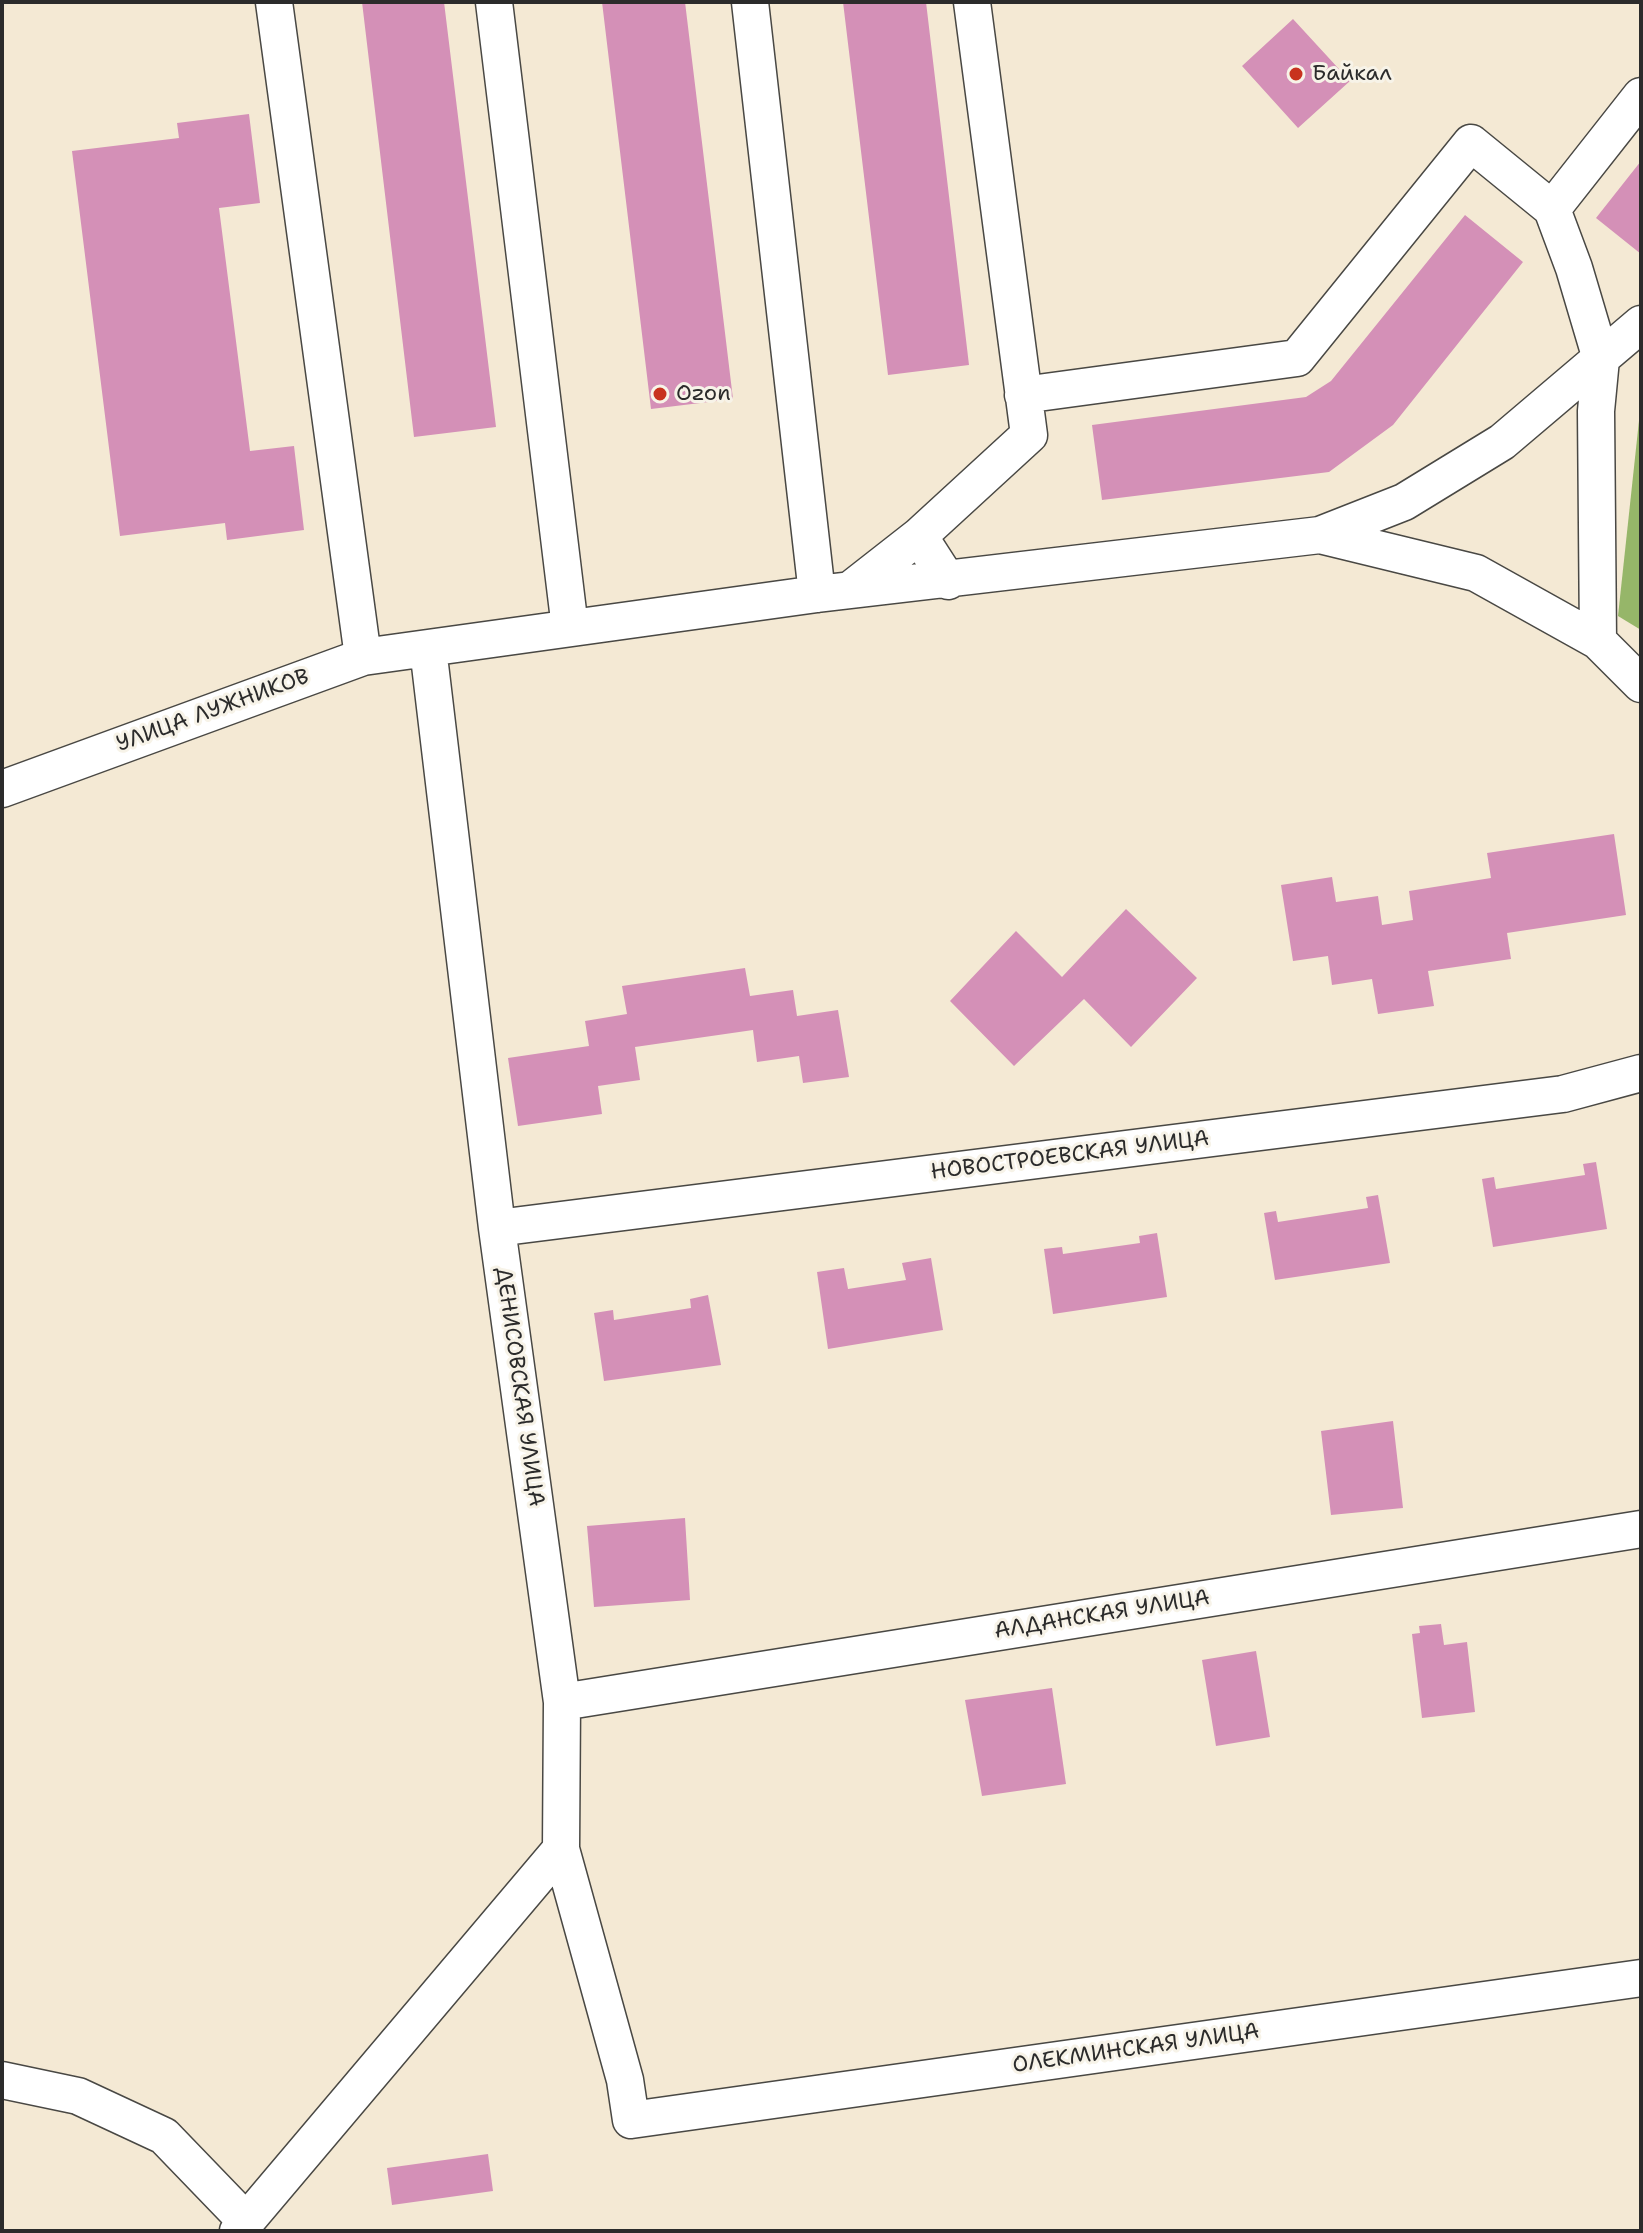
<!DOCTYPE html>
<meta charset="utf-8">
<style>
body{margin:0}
#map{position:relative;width:1643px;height:2233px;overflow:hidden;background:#f4e9d4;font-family:"Shantell Sans",sans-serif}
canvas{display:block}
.frame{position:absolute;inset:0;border:4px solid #2b2b2b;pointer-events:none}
</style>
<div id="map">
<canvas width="1643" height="2233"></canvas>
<div class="frame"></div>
</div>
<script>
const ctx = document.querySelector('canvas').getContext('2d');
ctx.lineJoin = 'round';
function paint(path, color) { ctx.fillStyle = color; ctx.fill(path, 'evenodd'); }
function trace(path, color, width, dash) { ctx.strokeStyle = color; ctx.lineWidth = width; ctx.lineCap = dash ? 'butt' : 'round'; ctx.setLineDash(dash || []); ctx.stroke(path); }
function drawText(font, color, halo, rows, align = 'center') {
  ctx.font = font + ' "Shantell Sans",sans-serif'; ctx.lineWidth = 6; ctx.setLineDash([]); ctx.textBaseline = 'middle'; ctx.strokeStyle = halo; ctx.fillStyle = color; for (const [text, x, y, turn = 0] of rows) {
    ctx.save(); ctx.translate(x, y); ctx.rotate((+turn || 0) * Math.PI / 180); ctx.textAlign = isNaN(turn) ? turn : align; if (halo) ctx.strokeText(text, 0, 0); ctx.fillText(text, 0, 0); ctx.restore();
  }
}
const forest = new Path2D(`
 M1641 402V630L1618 616Z`);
const building = new Path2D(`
 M362 2H444L496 427 414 437Z
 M602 2H685L733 399 651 409Z
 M843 2H926L969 365 888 375Z
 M1293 19 1350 81 1298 128 1242 66Z
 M249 114 260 203 219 208 250 451 294 446 304 530 227 540 225 523 120 536 72 151 179 138 177 123Z
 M1641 161V254L1596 218Z
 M1465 215 1523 262 1393 425 1329 472 1102 500 1092 425 1306 397 1331 381Z
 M1614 834 1626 915 1507 933 1511 959 1428 971 1434 1006 1378 1014 1372 979 1332 985 1328 956 1293 961 1281 885 1332 877 1336 902 1378 896 1382 925 1413 920 1409 891 1491 878 1487 853Z
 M1126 909 1197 978 1131 1047 1084 999 1014 1066 950 1001 1016 931 1062 977Z
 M745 968 750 996 793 990 797 1016 838 1010 849 1077 803 1083 799 1056 757 1062 753 1030 635 1047 640 1080 598 1086 602 1114 518 1126 508 1058 589 1046 585 1021 627 1014 622 986Z
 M1596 1162 1607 1229 1493 1247 1482 1179 1494 1177 1496 1189 1585 1175 1583 1164Z
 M1378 1195 1390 1263 1275 1280 1264 1213 1276 1211 1278 1222 1368 1208 1366 1197Z
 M1157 1233 1167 1297 1053 1314 1044 1249 1062 1247 1063 1254 1140 1243 1139 1236Z
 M931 1258 943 1330 828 1349 817 1272 844 1268 848 1289 906 1280 902 1263Z
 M708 1295 721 1365 604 1381 594 1313 613 1310 614 1320 691 1308 690 1299Z
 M1393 1421 1403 1508 1331 1515 1321 1431Z
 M685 1518 690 1600 594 1607 587 1526Z
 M1441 1624 1444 1645 1467 1642 1475 1712 1422 1718 1412 1634 1420 1633 1419 1626Z
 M1256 1651 1270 1737 1216 1746 1202 1660Z
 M1052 1688 1066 1784 982 1796 965 1700Z
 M488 2154 493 2191 392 2205 387 2168Z`);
const minor = new Path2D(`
 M274 2 363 657
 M494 2 570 628
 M750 2 817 594
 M1552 209 1641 96
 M1023 395 1297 358 1471 143 1552 209 1574 268 1601 359 1596 411 1598 641
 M1320 535 1404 502 1502 442 1641 324
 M948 581 919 536 1029 435 972 2
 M850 590 919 536
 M428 648 497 1228 562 1702 561 1849 625 2080 631 2120 1641 1978
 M2 789 363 657 817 594 1320 535 1476 573 1598 641 1641 684
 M497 1228 1563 1094 1641 1073
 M562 1702 1641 1529
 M2 2080 78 2096 164 2136 246 2221
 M238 2231 561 1849`);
const markers = [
 [1296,74,8,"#c8321e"],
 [660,394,8,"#c8321e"]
];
const poiNames = [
 ["Байкал",1312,74],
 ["Ozon",676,394]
];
const streetNames = [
 ["УЛИЦА ЛУЖНИКОВ",213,711,-20],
 ["НОВОСТРОЕВСКАЯ УЛИЦА",1070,1156,-7],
 ["ДЕНИСОВСКАЯ УЛИЦА",519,1387,82],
 ["АЛДАНСКАЯ УЛИЦА",1102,1615,-9],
 ["ОЛЕКМИНСКАЯ УЛИЦА",1136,2049,-8]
];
paint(forest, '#96b669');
paint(building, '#d490b7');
trace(minor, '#494844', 39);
trace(minor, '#fff', 36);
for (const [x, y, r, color] of markers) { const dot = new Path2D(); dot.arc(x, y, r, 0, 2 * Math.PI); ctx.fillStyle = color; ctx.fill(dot); trace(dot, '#f7f3e8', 3); }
drawText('22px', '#2b2b2b', '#f7f3e8', poiNames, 'left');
drawText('22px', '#2b2b2b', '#f7f3e8', streetNames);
</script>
